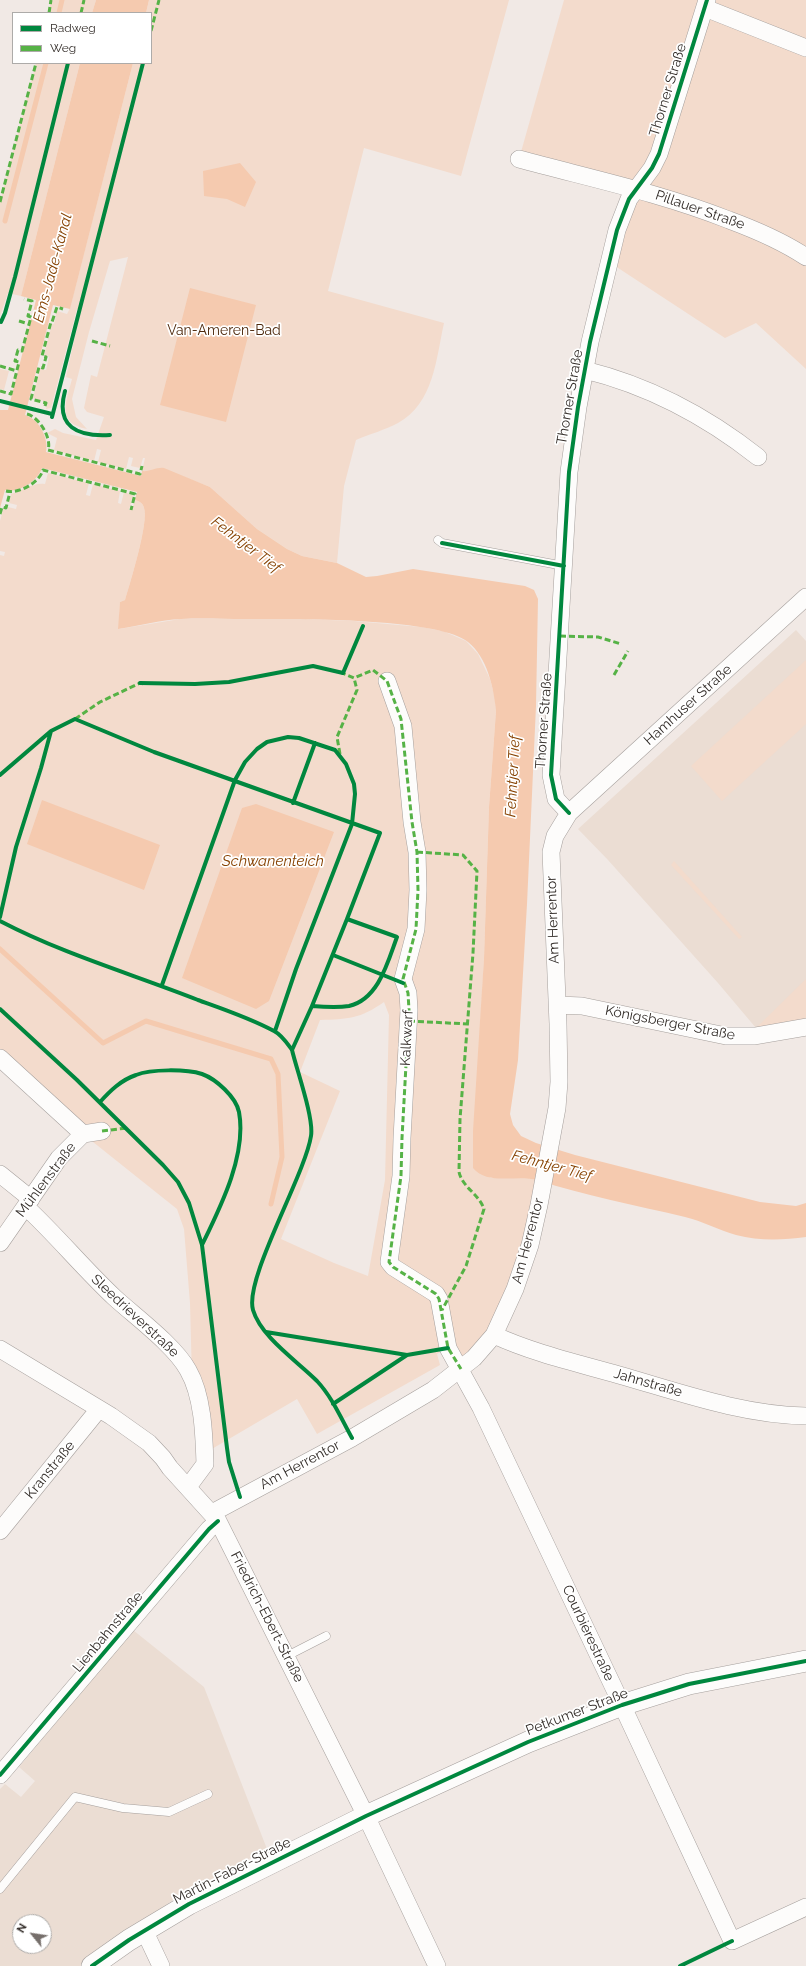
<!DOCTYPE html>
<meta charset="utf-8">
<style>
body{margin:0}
#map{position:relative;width:806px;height:1966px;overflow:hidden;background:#f1e9e5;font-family:Raleway,sans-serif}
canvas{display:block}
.legend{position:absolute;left:12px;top:12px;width:140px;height:52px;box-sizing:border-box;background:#fff;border:1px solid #adaba9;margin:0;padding:5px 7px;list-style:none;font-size:12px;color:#332d29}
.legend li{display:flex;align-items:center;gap:8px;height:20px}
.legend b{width:20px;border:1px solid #adaba9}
.north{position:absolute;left:12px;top:1914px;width:40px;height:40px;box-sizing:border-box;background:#fff;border:1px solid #adaba9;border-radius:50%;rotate:300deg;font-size:11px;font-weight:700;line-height:16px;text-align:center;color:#332d29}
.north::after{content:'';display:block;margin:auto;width:14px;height:18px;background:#766f6b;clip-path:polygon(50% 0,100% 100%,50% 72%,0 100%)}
</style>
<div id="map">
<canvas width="806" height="1966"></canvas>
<ul class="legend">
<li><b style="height:5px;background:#00873e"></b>Radweg</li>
<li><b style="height:5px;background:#56b246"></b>Weg</li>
</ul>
<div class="north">N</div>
</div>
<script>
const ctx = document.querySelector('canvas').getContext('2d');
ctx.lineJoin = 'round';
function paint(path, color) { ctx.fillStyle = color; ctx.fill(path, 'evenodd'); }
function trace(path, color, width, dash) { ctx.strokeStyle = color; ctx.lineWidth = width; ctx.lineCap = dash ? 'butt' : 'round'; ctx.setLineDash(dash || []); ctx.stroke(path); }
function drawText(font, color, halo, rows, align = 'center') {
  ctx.font = font + ' Raleway,sans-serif'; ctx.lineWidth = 3.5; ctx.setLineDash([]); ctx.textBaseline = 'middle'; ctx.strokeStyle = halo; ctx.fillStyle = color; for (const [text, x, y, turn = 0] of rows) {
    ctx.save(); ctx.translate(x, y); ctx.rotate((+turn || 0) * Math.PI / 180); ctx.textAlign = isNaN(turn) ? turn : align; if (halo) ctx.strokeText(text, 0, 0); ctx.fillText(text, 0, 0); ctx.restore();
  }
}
const built = new Path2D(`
 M796 630 806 641V1016L756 1028 718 983 608 860 578 829Z
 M133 1630 204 1687 267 1849 173 1900 81 1966H0V1789L5 1784 21 1797 35 1781 19 1767ZM20 1922H44V1946H20Z`);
const green = new Path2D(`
 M51 0H96L92 13H49Z
 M149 0H509L461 176 364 148 328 291 444 323C436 359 434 403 398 423 385 430 370 434 356 440L344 486 337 563 302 556 287 549 257 529 210 487 161 468 147 472 142 471 145 458H143L140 468 131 466 133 458 129 457 126 469 98 462 101 450 97 449 94 461 54 450 57 438 47 433 55 429 63 433 96 440 104 417 87 412 84 408 91 375 97 377 128 257 110 261 89 332 72 399 76 417 87 429C56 423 66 402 72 379L66 377 81 309H77L51 408 46 409 48 402 33 398 40 369 46 370 49 357 44 355 52 324H54L57 311 67 314 70 308 133 63H151V13H146Z
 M564 0H806V369L756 323 725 338 609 262 635 189 519 159Z
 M36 63H80L21 296 8 293 0 316V202Z
 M0 369 9 371 4 390 0 389Z
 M48 473 89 483 86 495 90 496 93 484 120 491 118 503 121 504 124 492 133 495 129 510H132L135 500C139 501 143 503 144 508 149 522 130 583 125 600L120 602 119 629 180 619H305L354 621 421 627 443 631 466 641 478 654 490 679 495 698 496 711 489 807 484 958 473 1164 491 1178 525 1177 544 1182 504 1313 461 1369 448 1348 437 1354 440 1365 317 1434 297 1399 205 1453 192 1379 190 1303 184 1229 177 1209 83 1134 0 1058V555L4 556 5 552 0 551V521L3 509 7 510 8 507 16 509 17 505 9 503 11 494C22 491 34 482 45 484ZM384 1002 389 1015 385 1180 368 1276 334 1263 281 1239 340 1091 300 1072 320 1020C348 1019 360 1019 384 1002Z
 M806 660V724L722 801 691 766Z
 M674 861 742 937 739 939 671 865Z
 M806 979V1026L756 1028Z`);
const water = new Path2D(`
 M96 0H149L146 13H92Z
 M80 63H133L70 309 53 305 25 415C39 419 49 438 46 452L141 476 142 471C150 472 156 467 164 468L210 487 257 529 287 549 302 556 337 563 366 577 377 576 413 569 525 586 534 590 538 599 536 706 527 904 518 1060 510 1114 513 1125 521 1136 536 1143 575 1155 760 1202 796 1206 806 1203V1237C783 1240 759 1241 736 1235 719 1230 702 1221 685 1217 635 1205 586 1196 537 1180 517 1174 488 1186 473 1168V1131L484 958 489 807 496 711C494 688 487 657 468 642 437 617 289 619 245 619 223 619 202 618 181 619 160 620 139 626 118 629L120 602 125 600C130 583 149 522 144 508 143 503 139 501 135 500L137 492 42 468C37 482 19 493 5 490L0 508V410H8L36 300 21 296Z
 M240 163 256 182 245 207 227 199 204 196 203 171Z
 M190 288 256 305 226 422 160 405Z
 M42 800 160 845 144 890 27 844Z
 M256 804 334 832 269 1001 256 1009 182 978 242 808Z`);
const stream = new Path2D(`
 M59 13 62 0
 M5 221 46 63
 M0 949 103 1043 146 1021 271 1059 278 1074 282 1157 271 1204`);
const service = new Path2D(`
 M438 540 442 543 564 566
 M287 1656 326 1636
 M0 1889 75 1797 123 1808 169 1812 208 1794`);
const minor = new Path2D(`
 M705 8 806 48
 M519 159C589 178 661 193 729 220 756 230 782 241 806 257
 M585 370C650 386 706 416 758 457
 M387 681 403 726 412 822 417 852 418 890 416 929 403 979 408 993 409 1010 402 1138 401 1176 389 1262 393 1267 436 1294 439 1299 448 1348 481 1408 622 1705 732 1941 806 1907
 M569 813 556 799 551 775 569 472 578 407 590 342 617 230 629 199 652 168 659 154 707 0
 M558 1005 582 1006 726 1036H755L806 1027
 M0 1058 83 1134
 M0 1174 31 1199
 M26 1207C57 1236 84 1269 115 1298 136 1317 175 1346 188 1370 203 1396 204 1434 205 1464L188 1487
 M0 1243 59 1158 83 1134 102 1131
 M494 1335C533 1353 577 1363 619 1375 679 1392 742 1415 806 1416
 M0 1349 111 1416 149 1443 163 1458 170 1468 218 1521 366 1816 437 1966
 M212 1513 352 1438 433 1390 474 1358 494 1335 515 1289 530 1245 539 1205 557 1108 559 1082 558 1024 551 852 555 836 569 813 806 597
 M0 1531 99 1409
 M0 1775 209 1529 218 1521
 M144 1930 161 1966`);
const tertiary = new Path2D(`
 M92 1966 129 1940 189 1904 366 1816 528 1742 622 1705 689 1684 806 1661`);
const quiet = new Path2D(`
 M49 13 51 0
 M81 13 84 0
 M151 31 159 0
 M0 202 36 63
 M19 321 29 324
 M92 341 110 346
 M0 366 17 371
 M0 391 11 394 19 362 15 361 18 350 22 351 31 317 28 316 32 301 24 299
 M45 406 46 403 31 399 39 367 43 368 46 357 42 356 51 322H52L57 307 63 309
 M27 414C39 417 52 438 48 450L140 474 142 466
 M6 491C19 494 39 483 43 470L135 494 131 510
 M0 514 2 507 6 508 10 492
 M560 636 598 637 621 644
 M340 672 354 678 373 670 387 681 401 719 412 822 417 852 418 890 416 929 403 979 408 993 409 1010 402 1138 401 1176 389 1262 393 1267 436 1294 439 1299 448 1348 461 1369
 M614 675 628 651
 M75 719 100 702 140 683 144 684
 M340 754 337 737 357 690 354 678
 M417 852 463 855 477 871 473 953 460 1119 459 1172C462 1187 479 1194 484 1209L466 1266 442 1310
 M409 1021 468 1024
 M102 1131 127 1128`);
const cycleway = new Path2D(`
 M1 322 5 313 15 277 68 63
 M65 391C55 427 78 437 110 435
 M0 401 52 414
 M52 417 143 63
 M442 543 564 566
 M140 683 195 684 229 682 313 666 343 673 363 626
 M0 775 51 731 75 719 154 752 380 833 347 919
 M293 803 315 743
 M569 813 556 799 551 775 569 472 578 407 590 342 617 230 629 199 652 168 659 154 707 0
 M0 917 16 847 41 768 51 731
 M0 921C63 954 132 974 198 1000 223 1009 250 1018 274 1031 282 1035 287 1043 292 1050 297 1071 314 1118 311 1136 305 1175 244 1279 253 1310 261 1337 297 1361 317 1381 332 1397 341 1418 352 1438
 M333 955 403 983
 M162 985 235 780 245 762 257 749 267 742 288 737 299 738 335 750 346 764 354 784 355 794 352 824 296 969 275 1031
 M0 1009 77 1080 163 1165 178 1182 189 1203 202 1245 227 1448 229 1462 240 1497
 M292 1050 312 1006C324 1007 337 1008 349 1006 379 999 388 961 397 937L347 919 312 1006
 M100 1102C110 1091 121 1080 136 1075 151 1069 186 1069 202 1074 216 1079 236 1097 239 1112 247 1155 220 1208 202 1245
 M266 1332 407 1355 448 1348
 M333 1404 407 1355
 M0 1775 209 1529 218 1521
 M92 1966 129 1940 189 1904 366 1816 528 1742 622 1705 689 1684 806 1661
 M680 1966 732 1941`);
const streetNames = [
 ["Thorner Straße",668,90,-73],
 ["Pillauer Straße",700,210,19],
 ["Thorner Straße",570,397,-80],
 ["Hamhuser Straße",688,705,-42],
 ["Thorner Straße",544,721,-86],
 ["Am Herrentor",553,920,-92],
 ["Königsberger Straße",670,1023,11],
 ["Kalkwarf",407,1038,-87],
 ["Mühlenstraße",46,1180,-53],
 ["Am Herrentor",528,1241,-75],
 ["Sleedrieverstraße",135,1316,43],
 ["Jahnstraße",648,1383,16],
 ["Am Herrentor",300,1465,-28],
 ["Kranstraße",50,1470,-51],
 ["Friedrich-Ebert-Straße",267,1617,63],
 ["Lienbahnstraße",108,1632,-50],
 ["Courbiérestraße",588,1633,65],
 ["Petkumer Straße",577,1712,-21],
 ["Martin-Faber-Straße",232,1871,-27]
];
const parkNames = [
 ["Van-Ameren-Bad",224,331]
];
const waterNames = [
 ["Ems-Jade-Kanal",53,268,-75],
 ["Fehntjer Tief",246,545,37],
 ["Fehntjer Tief",513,776,-87],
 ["Schwanenteich",273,861],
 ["Fehntjer Tief",552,1166,15]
];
paint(built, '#ebddd3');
paint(green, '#f3dbcc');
paint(water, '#f5caaf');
trace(stream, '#f5caaf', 5);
trace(service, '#a59f9c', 9);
trace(minor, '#a59f9c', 18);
trace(tertiary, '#a59f9c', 22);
trace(service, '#fdfcfb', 8);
trace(minor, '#fdfcfb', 17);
trace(tertiary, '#fdfcfb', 21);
trace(quiet, '#56b246', 3, [6, 3]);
trace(cycleway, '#00873e', 4);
drawText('14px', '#332d29', '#fff', streetNames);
drawText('14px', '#4e290c', '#fff', parkNames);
drawText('italic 15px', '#864202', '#fff', waterNames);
</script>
